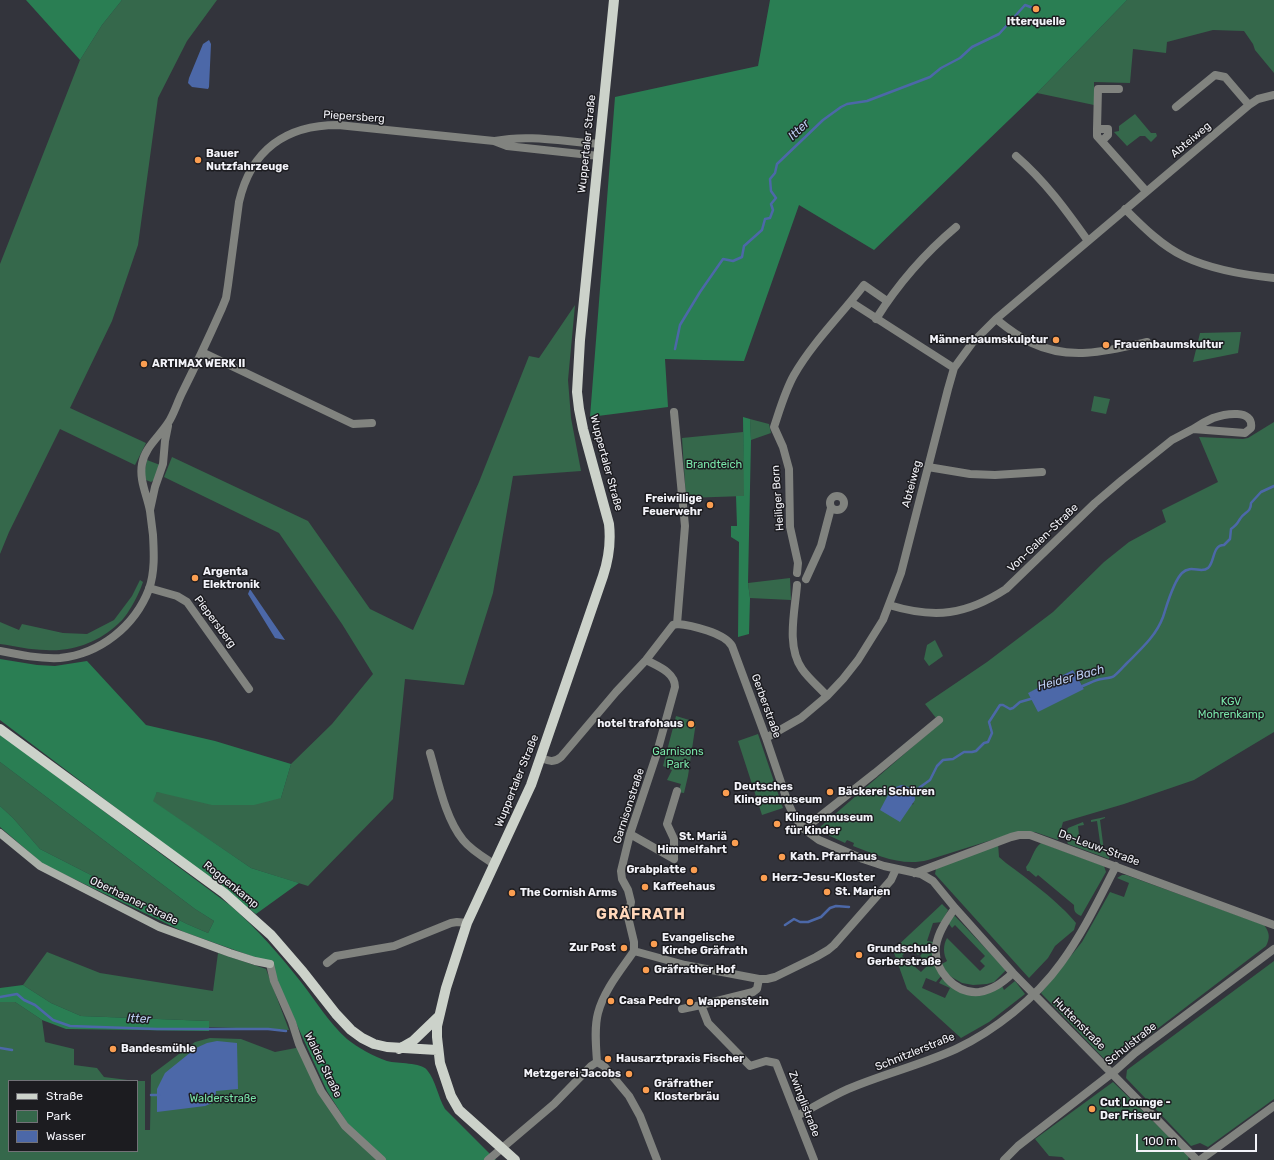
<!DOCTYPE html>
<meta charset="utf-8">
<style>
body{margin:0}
#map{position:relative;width:1274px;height:1160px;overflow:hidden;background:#33343c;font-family:Rubik,sans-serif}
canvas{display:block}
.legend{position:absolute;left:8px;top:1080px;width:130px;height:72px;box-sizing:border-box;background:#1c1c20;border:1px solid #727277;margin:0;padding:5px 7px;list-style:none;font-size:12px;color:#f3f3f9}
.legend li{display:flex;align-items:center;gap:8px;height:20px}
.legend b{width:20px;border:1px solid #727277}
.scale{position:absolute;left:1136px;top:1134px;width:121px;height:18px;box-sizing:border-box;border:2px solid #f3f3f9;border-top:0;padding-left:5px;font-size:12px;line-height:14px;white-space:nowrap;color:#f3f3f9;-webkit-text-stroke:3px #1c1c20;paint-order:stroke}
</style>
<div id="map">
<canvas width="1274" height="1160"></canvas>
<ul class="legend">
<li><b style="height:5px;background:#ccd2ca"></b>Straße</li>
<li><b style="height:11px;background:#35684b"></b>Park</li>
<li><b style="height:11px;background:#4c68a8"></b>Wasser</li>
</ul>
<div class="scale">100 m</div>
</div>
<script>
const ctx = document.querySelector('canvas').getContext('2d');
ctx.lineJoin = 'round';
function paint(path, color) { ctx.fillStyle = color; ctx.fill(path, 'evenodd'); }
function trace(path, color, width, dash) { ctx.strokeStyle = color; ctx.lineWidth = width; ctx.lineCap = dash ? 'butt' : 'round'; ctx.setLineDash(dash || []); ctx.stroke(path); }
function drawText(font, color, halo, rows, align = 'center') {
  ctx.font = font + ' Rubik,sans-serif'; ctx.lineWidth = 3; ctx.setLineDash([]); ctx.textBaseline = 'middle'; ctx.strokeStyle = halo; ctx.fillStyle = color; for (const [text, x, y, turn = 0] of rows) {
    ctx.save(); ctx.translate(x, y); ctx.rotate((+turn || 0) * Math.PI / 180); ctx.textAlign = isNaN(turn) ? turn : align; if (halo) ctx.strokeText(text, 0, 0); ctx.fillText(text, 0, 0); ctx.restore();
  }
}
const green = new Path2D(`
 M122 0H217L187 41 158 98 138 245 112 321 70 408 146 443 135 465 60 429 9 532 0 554V264L80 60 102 25Z
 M1127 0H1274V73L1255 50 1253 44 1244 31 1213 30 1167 42 1166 53 1133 49 1130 83 1094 82V105L1037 93Z
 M1135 114 1151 133H1156L1157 136 1151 142 1145 136H1140L1127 146 1114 132 1119 131V126Z
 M575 305 568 380 571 418 581 471 513 476 493 593 464 685 405 679 393 799 308 886 251 868 152 801 157 792 281 798 291 764 332 724 373 674 342 624 279 533 164 477 172 457 308 521 370 609 413 630 479 482 529 356 539 358Z
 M1241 332 1238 353 1193 362 1200 333Z
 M1094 396 1110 399 1106 414 1091 411Z
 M750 419 769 424 771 433 751 440Z
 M1274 422V732L1194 780 1124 804 1063 822 1058 840 1035 832H1017L928 860C902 867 877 855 853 846L854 843 847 840 845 843 830 836 819 828 940 723 925 704 987 662 1053 612 1104 562 1129 542 1166 522 1162 510 1218 482 1199 437 1243 439 1248 438ZM1073 670 1084 689 1029 693ZM894 788 914 804 880 810Z
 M743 432 745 496 686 498 682 438Z
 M147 460 160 465 154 480 151 482 146 480 144 474Z
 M790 578 791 600 750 598 748 583Z
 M140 580 143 582C139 594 128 616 118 624 99 642 72 652 46 650 30 650 15 646 0 644V622L19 630 22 624 63 633 87 634 114 620 132 596Z
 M935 640 943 656 929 666 924 659 927 645Z
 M676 716 696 722 688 776 684 793 678 792 681 784 667 780 672 770 663 766Z
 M758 734 783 808 762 815 738 741Z
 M0 762 195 909 214 921 208 933 187 924 40 849 13 818 0 806Z
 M1105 817V818L1100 820 1104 851H1110L1109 859 1068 844 1065 836 1068 828 1083 822 1084 825 1078 826 1080 843H1086L1087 847 1093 850 1101 849 1097 821 1091 822V820Z
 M998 843 999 857 1006 863C1029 880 1059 902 1076 923L1074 930 1055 946 1048 958 1029 978 935 874 936 869Z
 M1041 843 1104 866 1106 872 1081 916C1075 913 1074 912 1074 905L1038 875 1036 877 1029 871H1027L1026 867C1032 860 1033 849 1041 843Z
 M1122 875H1126L1264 925C1270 933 1270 938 1266 946L1110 1065 1041 993 1082 942 1110 892 1124 897 1129 883 1117 878Z
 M942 904 948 910 942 922 933 923 927 941 934 942V943L926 946 918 955 910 947 902 956 921 972 929 964 920 956 927 948 933 946 942 975 936 982 926 978 922 988 945 998 950 988 939 983 943 977 960 990 1002 986 1004 990 1015 981 1025 994 989 1022 961 1038 907 989 893 950Z
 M953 914 1006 970 994 982 987 984 973 985 962 983 948 975 942 964 947 961C943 954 943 945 947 938L980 971 985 966 980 961 985 956 955 925 952 928 947 921Z
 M47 952 100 973 213 991 218 953 266 969 289 1030 209 1027V1021L81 1016 51 1003 23 985Z
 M1274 961V1099L1208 1147 1200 1143 1191 1146 1126 1078 1127 1070Z
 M0 1002H15L42 1020 45 1042 74 1049V1065L97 1068 104 1077 136 1081H9V1151H137V1081H145V1130H150L151 1075 195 1042 210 1038 241 1039 275 1052 301 1047 320 1091 379 1160H0Z
 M1113 1082 1189 1156 1188 1160H1065L1062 1157 1049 1156 1035 1139Z`);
const forest = new Path2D(`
 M26 0H122L102 25 80 60Z
 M770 0H1127L1037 93 874 250 799 205 744 361 665 359 668 407 590 417 615 97 758 66Z
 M743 417 750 419 751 440 748 583 750 598 749 634 738 637 739 542 731 537V526H737L736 496H744Z
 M0 659 37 665 55 666 87 661 146 725 215 741 291 764 281 798 254 805H212L157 792 153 801 251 868 299 883 256 914 0 720Z
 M0 734 231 906C257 929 280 955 301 982 316 1001 329 1023 347 1039 358 1048 373 1056 387 1061 398 1064 421 1062 427 1070 436 1081 438 1097 445 1109L496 1160H384L348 1124 327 1091 273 972 260 959 184 932 43 864 0 827V806L13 818 40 849 187 924 208 933 214 921 195 909 0 762Z
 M23 985 51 1003 81 1016 209 1021V1031L66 1029 42 1020 15 1002H0V988Z`);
const water = new Path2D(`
 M209 40 211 44 209 87 208 89 192 87 188 83 189 78 203 44Z
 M250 589 285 640 275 638 248 594Z
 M1073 670 1084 689 1038 712 1028 693Z
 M903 785C911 787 915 792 915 800L900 822 880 810C886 800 890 786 903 785Z
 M217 1041 237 1043 238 1089 216 1091 215 1102 205 1106 157 1112V1089L165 1073 196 1048 207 1043Z`);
const stream = new Path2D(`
 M675 349 680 325 700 292 723 259 733 261 742 257 744 246 762 230 765 219 770 218 773 210 771 204 776 198 771 191 770 179 775 173 777 164 823 120 841 107 847 104 867 101 930 77 941 68 960 58 972 47 999 34 1025 5 1036 9
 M1080 687C1086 685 1091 682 1097 680 1102 678 1110 679 1114 676 1119 672 1123 667 1127 663 1141 649 1156 636 1163 617 1167 605 1173 582 1182 573 1191 564 1201 574 1208 568 1215 562 1212 545 1224 545L1230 539 1231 529C1238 524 1236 525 1240 519 1244 512 1251 513 1251 503L1261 492 1274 486
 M916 790 930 780 937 766 943 760 953 759 964 752H972L976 751 984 743 988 742 992 733 989 722 1000 705H1003L1010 709 1013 708 1020 702 1034 698
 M785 925 794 919 800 922H808L821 917 830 908 836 906 849 907
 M0 997 17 994 24 1000 35 1005 53 1020 70 1026 157 1029H268L286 1031
 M0 1048 12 1050
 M151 1095H159`);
const street = new Path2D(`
 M1176 107 1215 75 1225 77 1249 105
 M1097 129 1098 89H1119
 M495 141C529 134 565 142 600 144
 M1102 141 1108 135V129H1097V136L1146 191
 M1016 156C1045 181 1066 210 1088 241
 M1125 209C1143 227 1162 246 1185 257 1213 270 1244 275 1274 278
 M851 302 954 368
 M876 319C898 284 925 253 956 227
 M996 319C1007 328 1019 337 1032 343 1070 361 1108 351 1147 342
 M202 352 353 424 372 423
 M674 412 685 526 677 624
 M928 467 970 474 995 475 1042 472
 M830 503a7 7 0 1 1 14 0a7 7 0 1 1-14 0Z
 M150 510 155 487 163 464 165 441 168 426
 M797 573 798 563 790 527 789 469 783 447 774 427C780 409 785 391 794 375 813 342 841 315 864 285L887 301
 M806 579 821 546 831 508
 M797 585C795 611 786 646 802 669 809 679 819 687 827 696
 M149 588 177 596 187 602 249 689
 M889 605C935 619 966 615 1006 589L1095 503 1122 480 1172 440 1193 429 1245 433 1251 428C1254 408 1224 414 1213 418 1206 421 1199 425 1193 429
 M677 624C691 625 725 633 732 646L766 738 788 803 794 816 804 829 819 840 863 859 884 866 921 874 933 881 955 908 1013 973 1197 1160
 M0 651C20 655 40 659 60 658 100 654 135 626 149 589 155 572 154 553 153 535 152 527 151 519 150 511 147 495 139 480 142 464 145 447 159 437 168 423 174 414 177 403 182 393 196 365 209 337 222 308L226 298 228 285 239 202C251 150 286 125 338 125L494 141 507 146 599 156
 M766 738 801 718 827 696 843 679 858 660 883 620 901 573 948 389 954 368 973 342 996 319 1249 105 1258 99 1274 95
 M430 753C438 780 445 818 463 840 471 850 483 857 494 864
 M541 758C549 761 554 763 561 757L616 692 646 660 673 625 677 624
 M804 829 875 773 939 720
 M630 834 674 859
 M674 859V839L667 824 677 791
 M915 873 1011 837 1019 835H1030L1274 925
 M955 908C947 919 938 932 936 946 933 970 955 994 979 992 993 990 1003 982 1013 973
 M634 951V942L628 917 631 902 628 890 622 879 621 871 630 834 656 756 675 687C675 672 657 666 646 660
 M634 951 685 965 759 979H767L775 977 816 957 828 950 834 945 891 880 896 869
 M327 963 336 956 394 946 451 923 457 922 467 923
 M270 964 274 981 292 1022 299 1044 321 1091 345 1126 382 1160
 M759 979 757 989 753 992 701 1005 708 1023 750 1066 766 1061 776 1063 814 1160
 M682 1009 701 1005
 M597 1062C596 1046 594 1028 598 1013 604 990 621 970 634 951
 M597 1062 604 1066 629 1096 640 1116 657 1160
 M797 1116C814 1107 830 1097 848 1089 883 1074 921 1065 956 1049 994 1031 1036 998 1061 963 1083 933 1099 899 1116 866
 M488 1160 554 1104 591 1066 597 1062
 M1004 1160 1018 1146 1116 1070 1135 1053 1274 949
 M1200 1160 1274 1106`);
const secondary = new Path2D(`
 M0 833 40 866 159 927 230 953 255 961 270 964`);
const primary = new Path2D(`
 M0 729 224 893 271 935 303 972 336 1014 351 1030 362 1038 374 1044 387 1047 437 1050
 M399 1049 413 1041 439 1016
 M515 1160 459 1110 451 1096 440 1063 437 1037V1026L446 988 467 923 531 785 603 576C609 558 611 542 609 524L583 429 579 409 577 392 580 340 614 0`);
const markers = [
 [1036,9,4,"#fb9e51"],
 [198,160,4,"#fb9e51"],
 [1056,340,4,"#fb9e51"],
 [1106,345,4,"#fb9e51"],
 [144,364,4,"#fb9e51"],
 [710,505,4,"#fb9e51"],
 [195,578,4,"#fb9e51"],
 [691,724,4,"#fb9e51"],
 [830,792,4,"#fb9e51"],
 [726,793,4,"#fb9e51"],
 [777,824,4,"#fb9e51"],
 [735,843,4,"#fb9e51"],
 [782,857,4,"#fb9e51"],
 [694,870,4,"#fb9e51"],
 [764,878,4,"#fb9e51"],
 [645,887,4,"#fb9e51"],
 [827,892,4,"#fb9e51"],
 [512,893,4,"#fb9e51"],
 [654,944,4,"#fb9e51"],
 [624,948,4,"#fb9e51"],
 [859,955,4,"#fb9e51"],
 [646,970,4,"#fb9e51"],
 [611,1001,4,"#fb9e51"],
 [690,1002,4,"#fb9e51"],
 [113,1049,4,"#fb9e51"],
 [608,1059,4,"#fb9e51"],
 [629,1074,4,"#fb9e51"],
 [646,1090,4,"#fb9e51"],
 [1092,1109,4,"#fb9e51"]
];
const poiNames = [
 ["Itterquelle",1036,22,"center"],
 ["Bauer",206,154],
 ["Nutzfahrzeuge",206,167],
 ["Männerbaumskulptur",1048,340,"right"],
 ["Frauenbaumskultur",1114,345],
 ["ARTIMAX WERK II",152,364],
 ["Freiwillige",702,499,"right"],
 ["Feuerwehr",702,512,"right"],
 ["Argenta",203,572],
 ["Elektronik",203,585],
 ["hotel trafohaus",683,724,"right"],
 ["Deutsches",734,787],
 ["Klingenmuseum",734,800],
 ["Bäckerei Schüren",838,792],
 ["Klingenmuseum",785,818],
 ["für Kinder",785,831],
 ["St. Mariä",727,837,"right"],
 ["Himmelfahrt",727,850,"right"],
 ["Kath. Pfarrhaus",790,857],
 ["Grabplatte",686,870,"right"],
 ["Herz-Jesu-Kloster",772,878],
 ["Kaffeehaus",653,887],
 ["St. Marien",835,892],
 ["The Cornish Arms",520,893],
 ["Evangelische",662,938],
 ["Kirche Gräfrath",662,951],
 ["Zur Post",616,948,"right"],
 ["Grundschule",867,949],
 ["Gerberstraße",867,962],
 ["Gräfrather Hof",654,970],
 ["Casa Pedro",619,1001],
 ["Wappenstein",698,1002],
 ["Bandesmühle",121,1049],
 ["Hausarztpraxis Fischer",616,1059],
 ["Metzgerei Jacobs",621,1074,"right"],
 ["Gräfrather",654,1084],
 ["Klosterbräu",654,1097],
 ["Cut Lounge -",1100,1103],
 ["Der Friseur",1100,1116]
];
const streetNames = [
 ["Piepersberg",354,117,4],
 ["Abteiweg",1191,140,-40],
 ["Wuppertaler Straße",587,144,-84],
 ["Wuppertaler Straße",606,463,75],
 ["Abteiweg",912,484,-75],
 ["Heiliger Born",778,498,-94],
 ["Von-Galen-Straße",1043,538,-44],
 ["Piepersberg",215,622,53],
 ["Gerberstraße",766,706,70],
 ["Wuppertaler Straße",517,781,-68],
 ["Garnisonstraße",629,806,-72],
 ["De-Leuw-Straße",1099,848,20],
 ["Roggenkamp",231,885,39],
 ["Oberhaaner Straße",134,901,26],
 ["Huttenstraße",1079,1024,45],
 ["Schulstraße",1131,1044,-38],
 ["Schnitzlerstraße",915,1052,-22],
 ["Walder Straße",323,1065,64],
 ["Zwinglistraße",804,1104,69]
];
const parkNames = [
 ["Brandteich",714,465],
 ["KGV",1231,702],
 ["Mohrenkamp",1231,715],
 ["Garnisons",678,752],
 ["Park",678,765],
 ["Walderstraße",223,1099]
];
const waterNames = [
 ["Itter",799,130,-44],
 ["Heider Bach",1071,678,-15],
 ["Itter",139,1019,2]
];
const districtNames = [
 ["GRÄFRATH",641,915]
];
paint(green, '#35684b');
paint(forest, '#2a7e53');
paint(water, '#4c68a8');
trace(stream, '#4c68a8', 2.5);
trace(street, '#81837f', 8);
trace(secondary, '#abb0a9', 8);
trace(primary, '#ccd2ca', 10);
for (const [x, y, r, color] of markers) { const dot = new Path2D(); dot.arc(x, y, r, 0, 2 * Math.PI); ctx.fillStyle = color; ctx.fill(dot); trace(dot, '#1c1c20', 1.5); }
drawText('bold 11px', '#f3f3f9', '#1c1c20', poiNames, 'left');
drawText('11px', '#f3f3f9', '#1c1c20', streetNames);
drawText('11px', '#79e7a9', '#1c1c20', parkNames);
drawText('italic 12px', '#bbcdf1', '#1c1c20', waterNames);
ctx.letterSpacing = '1px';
drawText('bold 15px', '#ffd6b9', '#1c1c20', districtNames);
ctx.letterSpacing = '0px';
</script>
